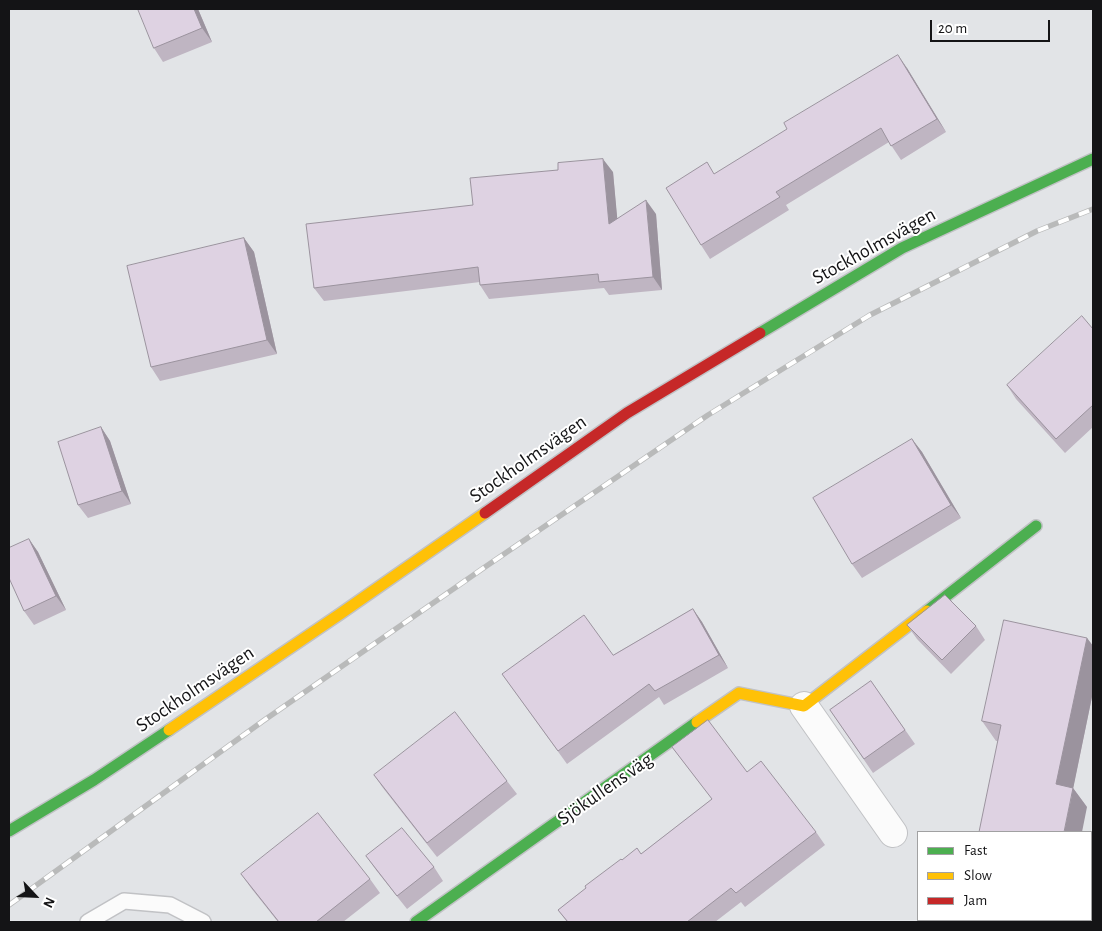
<!DOCTYPE html>
<meta charset="utf-8">
<style>
body{margin:0}
#map{position:relative;width:1102px;height:931px;overflow:hidden;background:#e2e4e7;font-family:"Alegreya Sans",sans-serif}
canvas{display:block}
.frame{position:absolute;inset:0;border:10px solid #141416;pointer-events:none}
.legend{position:absolute;left:917px;top:831px;width:175px;height:90px;box-sizing:border-box;background:#fff;border:1px solid #a1a1a2;margin:0;padding:6px 9px;list-style:none;font-size:15px;color:#141416}
.legend li{display:flex;align-items:center;gap:10px;height:25px}
.legend b{width:25px;border:1px solid #a1a1a2}
.north{position:absolute;left:10px;top:871px;width:50px;height:50px;-webkit-text-stroke:4px #fff;paint-order:stroke;rotate:115deg;font-size:14px;font-weight:700;line-height:20px;text-align:center;color:#141416}
.north::after{content:'';display:block;margin:auto;width:18px;height:22px;background:#141416;clip-path:polygon(50% 0,100% 100%,50% 72%,0 100%)}
.scale{position:absolute;left:930px;top:20px;width:120px;height:22px;box-sizing:border-box;border:2px solid #141416;border-top:0;padding-left:6px;font-size:15px;line-height:18px;white-space:nowrap;color:#141416;-webkit-text-stroke:4px #fff;paint-order:stroke}
</style>
<div id="map">
<canvas width="1102" height="931"></canvas>
<div class="frame"></div>
<ul class="legend">
<li><b style="height:6px;background:#4caf50"></b>Fast</li>
<li><b style="height:6px;background:#ffc107"></b>Slow</li>
<li><b style="height:6px;background:#c62828"></b>Jam</li>
</ul>
<div class="north">N</div>
<div class="scale">20 m</div>
</div>
<script>
const ctx = document.querySelector('canvas').getContext('2d');
ctx.lineJoin = 'round';
function trace(path, color, width, dash) { ctx.strokeStyle = color; ctx.lineWidth = width; ctx.lineCap = dash ? 'butt' : 'round'; ctx.setLineDash(dash || []); ctx.stroke(path); }
function paint(path, color) { ctx.fillStyle = color; ctx.fill(path, 'evenodd'); }
function drawText(font, color, halo, rows, align = 'center') {
  ctx.font = font + ' "Alegreya Sans",sans-serif'; ctx.lineWidth = 4; ctx.setLineDash([]); ctx.textBaseline = 'middle'; ctx.strokeStyle = halo; ctx.fillStyle = color; for (const [text, x, y, turn = 0] of rows) {
    ctx.save(); ctx.translate(x, y); ctx.rotate((+turn || 0) * Math.PI / 180); ctx.textAlign = isNaN(turn) ? turn : align; if (halo) ctx.strokeText(text, 0, 0); ctx.fillText(text, 0, 0); ctx.restore();
  }
}
const lane = new Path2D(`
 M88 922 124 901 170 905 203 922`);
const street = new Path2D(`
 M804 706 893 833`);
const fast = new Path2D(`
 M760 333 902 248 1093 159
 M927 611 1036 526
 M9 831 94 780 169 730
 M416 922 697 722`);
const slow = new Path2D(`
 M697 722 739 693 804 706 927 611
 M169 730 340 614 485 513`);
const jam = new Path2D(`
 M485 513 627 413 760 333`);
const rail = new Path2D(`
 M9 905 263 721 485 567 708 415 870 315 1037 231 1093 209`);
const wall = new Path2D(`
 M198 9 212 42 163 62 154 48Z
 M907 68 946 132 901 160 889 142 786 205 789 210 710 259 701 245 715 174Z
 M558 170 613 172 617 219 656 214 662 290 609 295 604 288 489 299 480 285V282L324 301 314 288 473 205Z
 M244 238 254 252 277 354 160 381 151 367Z
 M1093 329V427L1065 453 1016 399 1007 385Z
 M101 427 110 441 131 504 88 518 78 505Z
 M912 439 922 452 961 518 862 578 852 564Z
 M29 539 38 552 66 610 34 625 24 611Z
 M693 609 702 622 728 668 664 705 659 697 567 764 502 674 613 655Z
 M907 625 976 626 985 640 951 674 917 639Z
 M1087 638 1093 646V692L1073 788 1087 807 998 741H996L982 721Z
 M871 681 915 744 873 773 830 710Z
 M672 747 747 772 816 832 825 845 745 907 741 902 715 922H567L558 910 622 860 641 854 712 799Z
 M374 775 507 781 517 794 437 857 383 788Z
 M366 856 434 867 443 881 407 909 376 870Z
 M241 874 370 879 380 893 343 922H278L251 888Z`);
const shadedWall = new Path2D(`
 M194 9H198L212 42 202 28Z
 M898 55 907 68 946 132 937 119Z
 M603 159 613 172 619 237 609 224Z
 M646 200 656 214 662 290 653 277Z
 M244 238 254 252 277 354 267 340Z
 M101 427 110 441 131 504 122 491Z
 M912 439 922 452 961 518 951 505Z
 M29 539 38 552 66 610 56 596Z
 M693 609 702 622 728 668 719 655Z
 M1087 638 1093 646V692L1070 804 1056 784Z
 M1073 788 1087 807 1082 832H1064Z`);
const building = new Path2D(`
 M138 9H194L202 28 154 48Z
 M898 55 937 119 891 146 881 128 776 192 780 197 701 245 666 188 707 162 714 174 787 129 784 123Z
 M603 159 609 224 646 200 653 277 599 282 598 274 480 285 478 267 314 288 306 224 473 205 470 178 558 170V163Z
 M244 238 267 340 151 367 127 266Z
 M1082 316 1093 329V405L1056 439 1007 385Z
 M101 427 122 491 78 505 58 442Z
 M912 439 951 505 852 564 813 498Z
 M29 539 56 596 24 611 9 578V548Z
 M945 595 976 626 942 660 907 625Z
 M693 609 719 655 655 691 649 684 558 751 502 674 584 615 613 655Z
 M1004 620 1087 638 1056 784 1073 788 1064 832H979L1001 725 982 721Z
 M871 681 905 730 864 759 830 710Z
 M455 712 507 781 427 843 374 775Z
 M708 720 747 772 761 761 816 832 736 893 731 888 687 922H568L558 910 586 888 585 886 621 859 622 860 637 848 641 854 712 799 672 747Z
 M318 813 370 879 316 922H279L241 874Z
 M402 828 434 867 397 896 366 856Z`);
const streetNames = [
 ["Stockholmsvägen",874,246,-29],
 ["Stockholmsvägen",528,459,-35],
 ["Stockholmsvägen",195,689,-34],
 ["Sjökullens väg",605,789,-35]
];
trace(lane, '#c1c2c5', 18);
trace(street, '#c1c2c5', 30);
trace(fast, '#c1c2c5', 14);
trace(slow, '#c1c2c5', 14);
trace(jam, '#c1c2c5', 14);
trace(lane, '#fbfbfb', 15);
trace(street, '#fbfbfb', 28);
trace(fast, '#4caf50', 11);
trace(slow, '#ffc107', 11);
trace(jam, '#c62828', 11);
trace(rail, '#b9baba', 5.5);
trace(rail, '#fff', 4, [11]);
paint(wall, '#bfb5c2');
paint(shadedWall, '#9b939e');
paint(building, '#ded2e2');
trace(building, '#9b939e', 1);
drawText('20px', '#141416', '#fff', streetNames);
</script>
